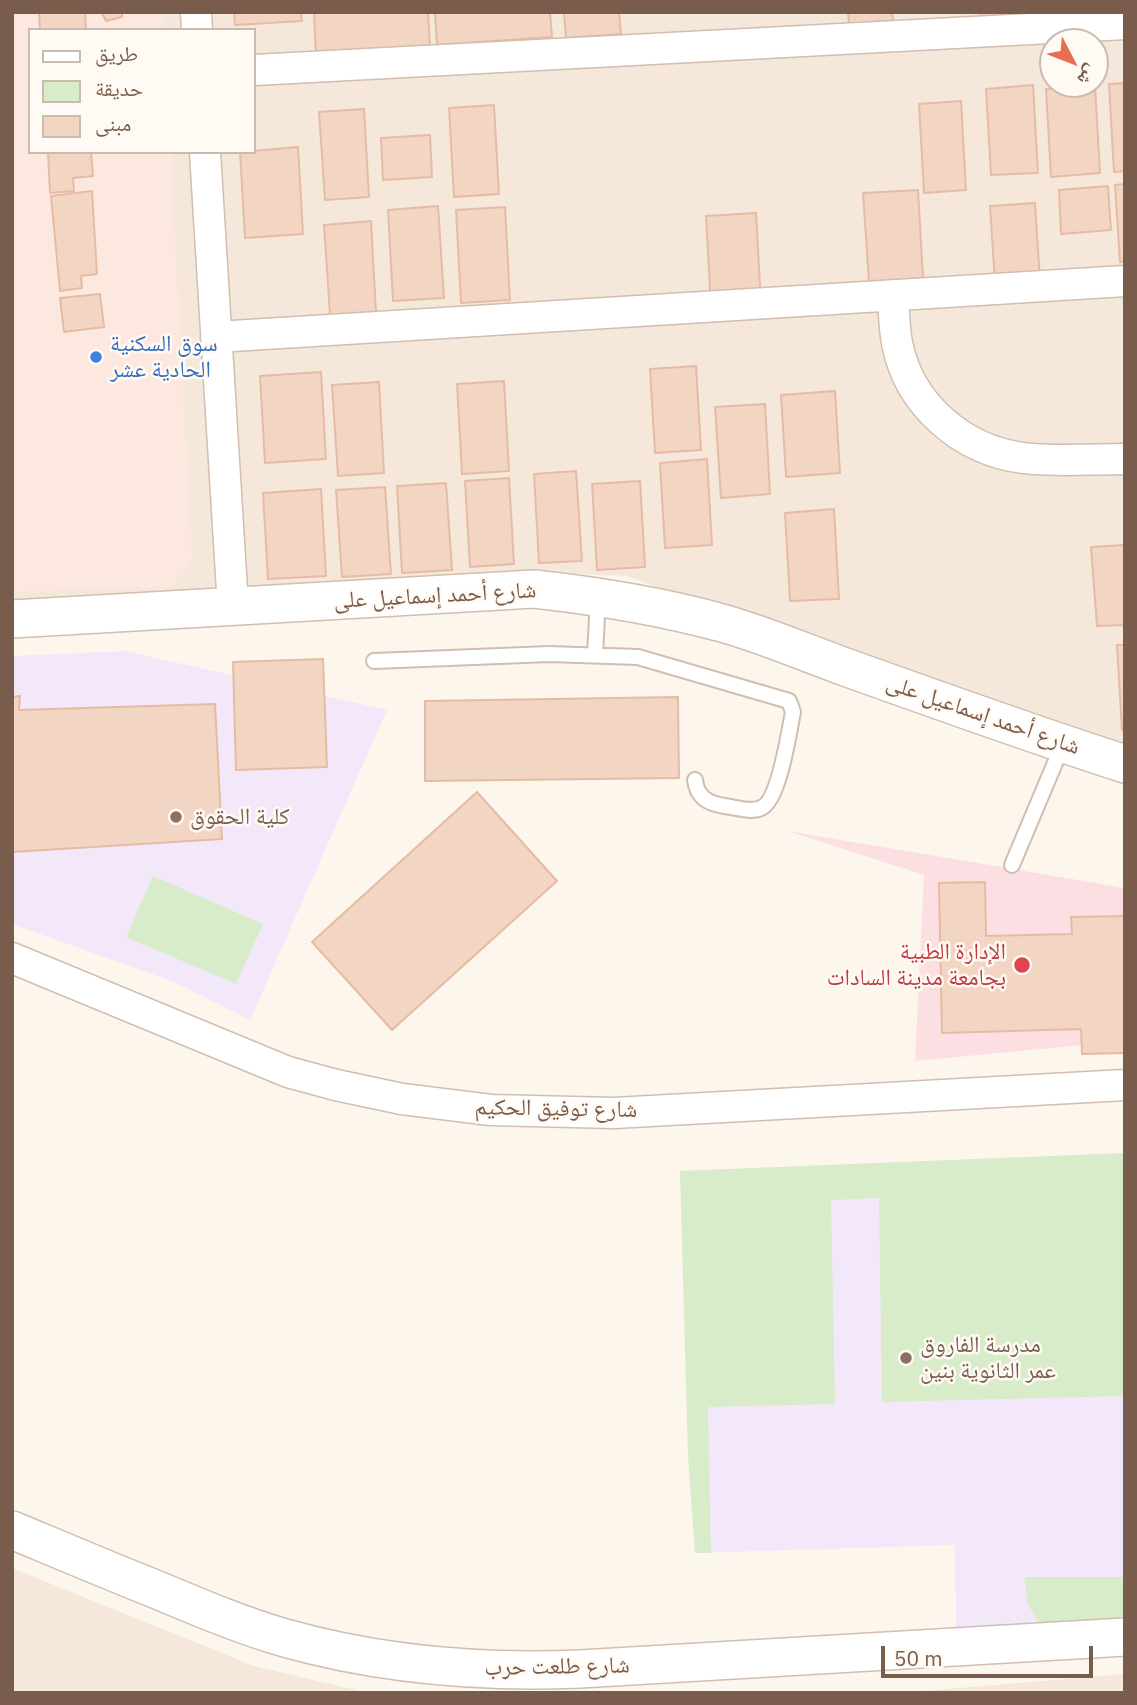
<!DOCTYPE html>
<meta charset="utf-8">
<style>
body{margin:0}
#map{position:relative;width:1137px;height:1705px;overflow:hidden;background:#fdf6ec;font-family:"IBM Plex Sans","Noto Naskh Arabic",sans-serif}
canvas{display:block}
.frame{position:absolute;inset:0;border:14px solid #7a5c4d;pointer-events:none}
.legend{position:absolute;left:28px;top:28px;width:228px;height:126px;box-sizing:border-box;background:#fffaf3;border:2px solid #cabbb1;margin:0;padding:9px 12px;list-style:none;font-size:21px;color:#7a5c4d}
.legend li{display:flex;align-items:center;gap:14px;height:35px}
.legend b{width:35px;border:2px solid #cabbb1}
.north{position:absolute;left:1039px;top:28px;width:70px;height:70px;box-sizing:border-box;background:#fffaf3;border:2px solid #cabbb1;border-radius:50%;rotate:132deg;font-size:19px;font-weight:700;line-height:28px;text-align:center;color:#7a5c4d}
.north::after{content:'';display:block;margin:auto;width:24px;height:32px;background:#e76f51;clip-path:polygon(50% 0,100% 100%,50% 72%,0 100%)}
.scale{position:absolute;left:881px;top:1646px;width:212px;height:32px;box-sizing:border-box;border:4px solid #7a5c4d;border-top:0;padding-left:9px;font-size:21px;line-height:24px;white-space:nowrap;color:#7a5c4d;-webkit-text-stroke:5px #fffaf3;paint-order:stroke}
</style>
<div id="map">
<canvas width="1137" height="1705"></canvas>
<div class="frame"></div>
<ul class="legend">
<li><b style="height:9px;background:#fff"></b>طريق</li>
<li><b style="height:19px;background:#d8ecc9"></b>حديقة</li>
<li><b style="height:19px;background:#f3d5c3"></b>مبنى</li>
</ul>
<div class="north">ش</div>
<div class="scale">50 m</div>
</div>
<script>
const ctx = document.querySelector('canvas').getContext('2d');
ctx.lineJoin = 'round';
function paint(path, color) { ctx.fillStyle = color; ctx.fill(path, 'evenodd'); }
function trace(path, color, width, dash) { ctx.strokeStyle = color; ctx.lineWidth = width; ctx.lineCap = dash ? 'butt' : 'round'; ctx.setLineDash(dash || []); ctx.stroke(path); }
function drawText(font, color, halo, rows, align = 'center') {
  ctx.font = font + ' "IBM Plex Sans","Noto Naskh Arabic",sans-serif'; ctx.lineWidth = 5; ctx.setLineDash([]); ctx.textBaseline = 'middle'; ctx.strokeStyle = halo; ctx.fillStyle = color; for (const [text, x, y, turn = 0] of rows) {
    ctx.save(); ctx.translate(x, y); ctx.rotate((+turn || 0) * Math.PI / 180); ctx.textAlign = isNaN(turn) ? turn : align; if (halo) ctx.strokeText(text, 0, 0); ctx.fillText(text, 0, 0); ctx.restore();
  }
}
const residential = new Path2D(`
 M12 12H1125V758L627 576 570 574 12 601ZM30 30H254V152H30ZM1053 42H1095V84H1053Z
 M12 1568 254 1666 368 1693H12Z
 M1125 1674V1693H899Z`);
const commercial = new Path2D(`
 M12 12H162L163 30H30V152H170L192 561 173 586 12 592Z`);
const education = new Path2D(`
 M125 651 387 710 250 1020 174 982 12 924V656Z
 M1125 1153V1619L956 1629 955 1545 695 1553 680 1171Z`);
const medical = new Path2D(`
 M788 831 1125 888V1041L915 1061 924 875Z`);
const green = new Path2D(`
 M153 876 263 924 236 984 126 937Z
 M1125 1153V1396L882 1402 879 1198 831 1200 835 1404 708 1407 711 1553H695L688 1457 680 1171Z
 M1024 1577H1125V1619L1039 1624 1028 1604Z`);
const building = new Path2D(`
 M39 12H122V17L106 21 102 13 85 12 86 30H40Z
 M234 12H301L302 21 235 25Z
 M314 12H428L430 48 316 55Z
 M435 12H550L552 37 437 45Z
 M564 12H619L621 34 566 38Z
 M848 12H892L894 31 850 36Z
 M981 12H1027V16L981 19Z
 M1125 83V171L1114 172 1109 84Z
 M1033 85 1038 173 991 175 986 89Z
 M1095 86 1100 173 1051 177 1046 89Z
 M961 101 966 190 924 193 919 104Z
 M494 105 499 194 454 197 449 108Z
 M364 109 369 197 325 200 319 112Z
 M430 135 432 177 383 180 381 138Z
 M298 147 303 234 245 238 240 152Z
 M48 152H91L93 176 73 178 74 191 50 193Z
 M1125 184V262H1120L1115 185Z
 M1108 186 1111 230 1061 234 1059 190Z
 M918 190 923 278 869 282 863 193Z
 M92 191 97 274 81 276 82 288 60 291 51 196Z
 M1035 203 1040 281 995 284 990 206Z
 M438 206 444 298 393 301 388 210Z
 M505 207 510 300 461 303 456 210Z
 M756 213 761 303 711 306 706 216Z
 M371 221 376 312 330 315 324 225Z
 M100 294 104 327 64 332 60 298Z
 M696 366 701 450 655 453 650 369Z
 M321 372 326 459 265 463 260 376Z
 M504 381 509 471 462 474 457 384Z
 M379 382 384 473 338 476 332 385Z
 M835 391 840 473 786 477 781 395Z
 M765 404 770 494 721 498 715 407Z
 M707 459 712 545 665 548 660 463Z
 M576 471 582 561 539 563 534 474Z
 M509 478 514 564 470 567 465 481Z
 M640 481 645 567 597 570 592 484Z
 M446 483 452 570 402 573 397 486Z
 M385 487 391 574 342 577 336 490Z
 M321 489 326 576 268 579 263 493Z
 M834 509 839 599 790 601 785 513Z
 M1125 545V625L1097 626 1091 547Z
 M1117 645H1125V730H1122Z
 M323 659 327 767 236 770 233 662Z
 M20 696 19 710 215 704 222 839 12 852V697Z
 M678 697 679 778 425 781V701Z
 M477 792 557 881 392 1030 312 942Z
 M985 882 986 936 1072 934 1071 917 1125 916V1053L1082 1054 1081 1029 942 1033 939 883Z`);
const service = new Path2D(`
 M595 655 598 598
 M374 661 549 654 638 657 789 701 793 712C789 732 779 801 761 808 751 813 735 807 724 806 707 803 697 797 695 780
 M1012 865 1063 744`);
const minor = new Path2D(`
 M196 12 197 30
 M254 70 1125 24
 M205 152 233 607
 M893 295C894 311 894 328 897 343 909 405 962 450 1023 458 1056 462 1091 459 1125 459
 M216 337 1125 281
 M12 958 288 1072 336 1085 402 1099 491 1110 614 1113 1125 1085`);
const tertiary = new Path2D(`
 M12 619 534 589C598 596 660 606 722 623 765 635 806 653 848 668 940 701 1032 734 1125 764
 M12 1530C60 1550 107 1570 155 1589 198 1607 240 1625 285 1638 381 1665 479 1673 580 1669L1125 1637`);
const markers = [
 [96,357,7,"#3f7fe0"],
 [176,817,7,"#8d6e63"],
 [1022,965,9,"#e0444e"],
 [906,1358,7,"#8d6e63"]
];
const shopNames = [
 ["سوق السكنية",110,344],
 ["الحادية عشر",110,370]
];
const streetNames = [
 ["شارع أحمد إسماعيل على",435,596,-3],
 ["شارع أحمد إسماعيل على",983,715,19],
 ["شارع توفيق الحكيم",556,1109,1],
 ["شارع طلعت حرب",557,1667,-1]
];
const educationNames = [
 ["كلية الحقوق",190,817],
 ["مدرسة الفاروق",920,1345],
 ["عمر الثانوية بنين",920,1371]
];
const healthNames = [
 ["الإدارة الطبية",1006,952],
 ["بجامعة مدينة السادات",1006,978]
];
paint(residential, '#f5e8da');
paint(commercial, '#fde8e0');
paint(education, '#f3e8fa');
paint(medical, '#fbdfe3');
paint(green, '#d8ecc9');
paint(building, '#f3d5c3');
trace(building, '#e6bba3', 2);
trace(service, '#d1beb0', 18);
trace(minor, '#d1beb0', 33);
trace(tertiary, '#d1beb0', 40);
trace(service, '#fff', 14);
trace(minor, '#fff', 30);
trace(tertiary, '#fff', 37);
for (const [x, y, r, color] of markers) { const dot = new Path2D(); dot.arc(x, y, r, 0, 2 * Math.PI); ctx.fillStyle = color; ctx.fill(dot); trace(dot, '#fffaf3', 2.5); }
drawText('23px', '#366cbe', '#fffaf3', shopNames, 'left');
drawText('23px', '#7a5c4d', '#fffaf3', streetNames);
drawText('23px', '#785e54', '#fffaf3', educationNames, 'left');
drawText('23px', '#be3a42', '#fffaf3', healthNames, 'right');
</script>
